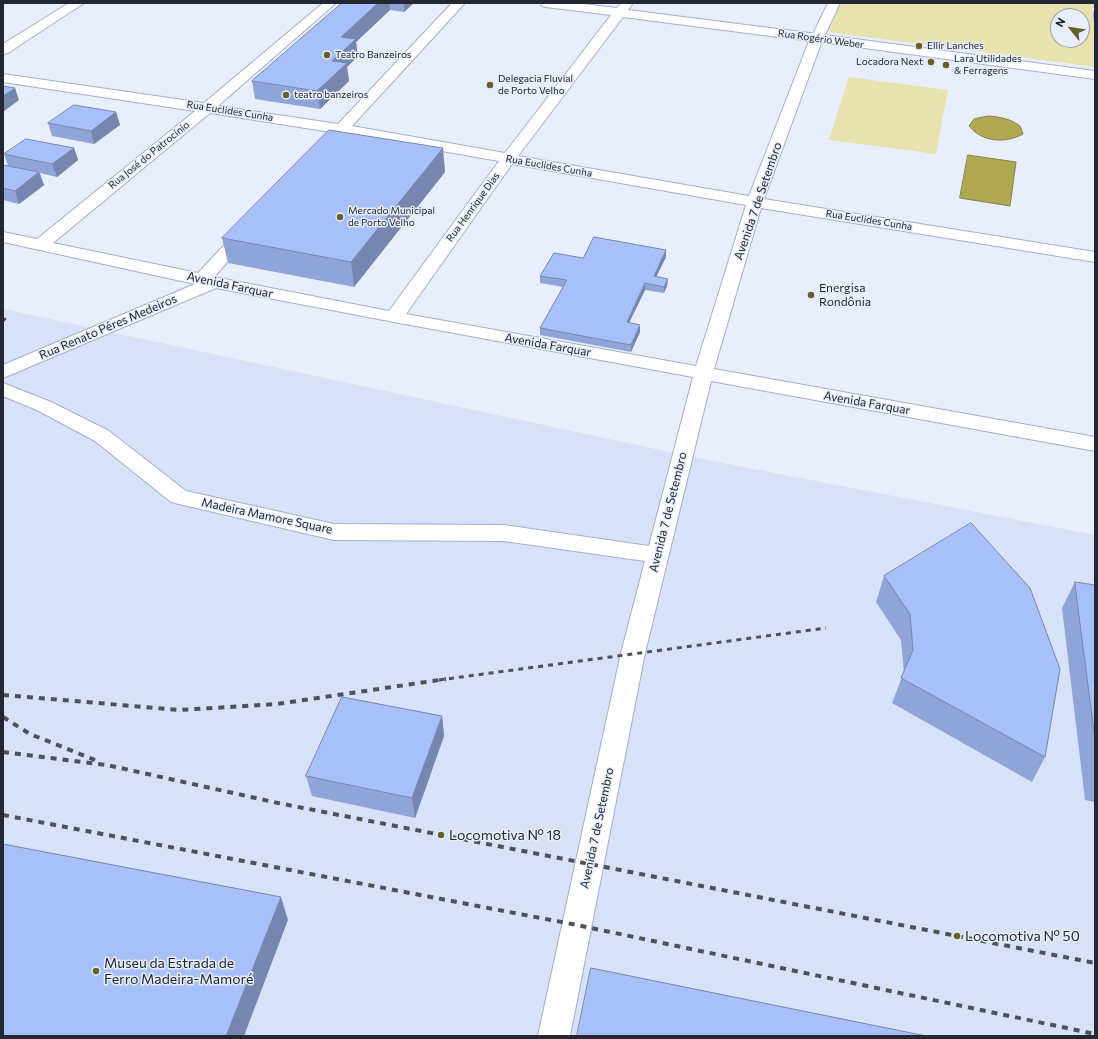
<!DOCTYPE html>
<meta charset="utf-8">
<style>
body{margin:0}
#map{position:relative;width:1098px;height:1039px;overflow:hidden;background:#e8eefb;font-family:Commissioner,sans-serif}
canvas{display:block}
.frame{position:absolute;inset:0;border:4px solid #222732;pointer-events:none}
.north{position:absolute;left:1050px;top:8px;width:40px;height:40px;box-sizing:border-box;background:#e8eefb;border:1px solid #999eab;border-radius:50%;rotate:300deg;font-size:11px;font-weight:700;line-height:16px;text-align:center;color:#222732}
.north::after{content:'';display:block;margin:auto;width:14px;height:18px;background:#645f2b;clip-path:polygon(50% 0,100% 100%,50% 72%,0 100%)}
</style>
<div id="map">
<canvas width="1098" height="1039"></canvas>
<div class="frame"></div>
<div class="north">N</div>
</div>
<script>
const ctx = document.querySelector('canvas').getContext('2d');
ctx.lineJoin = 'round';
function paint(path, color) { ctx.fillStyle = color; ctx.fill(path, 'evenodd'); }
function trace(path, color, width, dash) { ctx.strokeStyle = color; ctx.lineWidth = width; ctx.lineCap = dash ? 'butt' : 'round'; ctx.setLineDash(dash || []); ctx.stroke(path); }
function drawText(font, color, halo, rows, align = 'center') {
  ctx.font = font + ' Commissioner,sans-serif'; ctx.lineWidth = 3; ctx.setLineDash([]); ctx.textBaseline = 'middle'; ctx.strokeStyle = halo; ctx.fillStyle = color; for (const [text, x, y, turn = 0] of rows) {
    ctx.save(); ctx.translate(x, y); ctx.rotate((+turn || 0) * Math.PI / 180); ctx.textAlign = isNaN(turn) ? turn : align; if (halo) ctx.strokeText(text, 0, 0); ctx.fillText(text, 0, 0); ctx.restore();
  }
}
const built = new Path2D(`
 M3 309 702 459 1095 535V1036H3Z`);
const green = new Path2D(`
 M840 3H1095V8H1092L1095 38V67L829 32ZM1058 16H1082V40H1058Z
 M849 77 948 90 936 154 829 140Z`);
const water = new Path2D(`
 M989 116C1000 117 1011 119 1020 126L1023 134C1005 144 982 142 969 126L974 119Z
 M968 155 1016 162 1010 206 960 198Z`);
const minor = new Path2D(`
 M69 3H84L8 53 3 54V44Z
 M323 3H336L218 106 338 124 452 3H465L352 126 505 153 611 15 546 7 542 6 540 3H575L617 8 621 3H633L628 10 817 34 822 35 823 38 764 199 1095 252V262L761 208 714 369 1095 437V451L711 381 645 653 570 1036H538L621 653 645 561 504 541 334 540 179 504 171 502 95 441 37 410 3 396V383L51 402 109 431 186 491 334 524 504 525 649 546 693 377 394 322 216 288 3 378V365L195 284 3 242V232L37 239 195 111 3 82V74L204 103ZM623 17 809 41 749 196 518 156ZM210 113 331 132 326 138 328 141C336 143 339 140 345 134L499 161 389 311 214 277 255 231 253 227 247 226 241 227 198 273 53 243ZM512 164 746 205 696 366 406 314Z`);
const major = new Path2D(`
 M828 3H840L825 35 1095 71V79L812 41 811 38Z`);
const railFar2 = new Path2D(`
 M3 321 6 318`);
const railFar1 = new Path2D(`
 M439 680 826 628`);
const rail = new Path2D(`
 M3 695 180 710 277 704 446 679
 M3 717 30 734 95 760
 M3 752 107 765 278 803 1095 963
 M3 815 577 925 1095 1034`);
const wall = new Path2D(`
 M342 3H414L404 12 390 10 356 42 358 56 347 67 349 81 320 109 255 99 252 81Z
 M1095 7V38L1093 13Z
 M116 112 120 125 94 144 52 136 48 123Z
 M74 148 78 160 57 177 40 173 44 185 19 204 3 200V165L8 166 4 154Z
 M445 172 354 287 228 263 222 238Z
 M666 250V257L656 277 668 279 667 286 664 293 645 290 629 323 640 332 631 352 540 335V328L563 287 540 283V276L583 258Z
 M884 576 1045 757 1032 782 892 703 904 672 901 640 876 602Z
 M1075 582 1095 585V802L1085 800 1062 608Z
 M442 716 444 736 415 818 312 796 306 776Z`);
const shadedWall = new Path2D(`
 M378 3H389L390 10 356 42 358 56 347 67 349 81 320 109 317 91 332 61 341 37Z
 M404 3H414L404 12Z
 M15 88 19 100 3 112V96Z
 M116 112 120 125 94 144 91 131Z
 M74 148 78 160 57 177 52 164Z
 M443 148 445 172 354 287 351 262Z
 M39 172 44 185 19 204 15 191Z
 M666 250V257L653 283 654 276Z
 M668 279 667 286 664 293V287Z
 M645 283V290L626 329 627 322Z
 M640 325V332L631 352V345Z
 M442 716 444 736 415 818 412 798Z
 M281 897 288 920 244 1036H226Z`);
const building = new Path2D(`
 M342 3H378L341 37 356 39 332 61 347 63 317 91 252 81Z
 M3 86 15 88 3 96Z
 M74 105 116 112 91 131 48 123Z
 M329 130 443 148 351 262 222 238Z
 M26 139 74 148 52 164 4 154Z
 M3 165 39 172 15 191 3 188Z
 M594 237 666 250 654 276 668 279 664 287 645 283 627 322 640 325 631 345 540 328 567 280 540 276 554 253 583 258Z
 M971 523 1030 588 1060 669 1045 757 901 678 913 650 910 614 884 576Z
 M1075 582 1095 585V739Z
 M342 697 442 716 412 798 306 776Z
 M3 844 281 897 226 1036H3Z
 M591 968 926 1036H577Z`);
const markers = [
 [919,46,4,"#645f2b"],
 [327,55,4,"#645f2b"],
 [931,62,4,"#645f2b"],
 [946,65,4,"#645f2b"],
 [490,85,4,"#645f2b"],
 [286,95,4,"#645f2b"],
 [340,217,4,"#645f2b"],
 [811,295,4,"#645f2b"],
 [441,835,4,"#645f2b"],
 [957,936,4,"#645f2b"],
 [96,971,4,"#645f2b"]
];
const farStreetnames = [
 ["Rua Rogério Weber",821,39,8],
 ["Rua Euclides Cunha",230,111,9],
 ["Rua José do Patrocínio",149,155,-39],
 ["Rua Euclides Cunha",549,166,10],
 ["Rua Henrique Dias",473,207,-54],
 ["Rua Euclides Cunha",869,220,9]
];
const farPoinames = [
 ["Ellir Lanches",927,46],
 ["Teatro Banzeiros",335,55],
 ["Lara Utilidades",954,59],
 ["& Ferragens",954,71],
 ["Locadora Next",923,62,"right"],
 ["Delegacia Fluvial",498,79],
 ["de Porto Velho",498,91],
 ["teatro banzeiros",294,95],
 ["Mercado Municipal",348,211],
 ["de Porto Velho",348,223]
];
const streetNames = [
 ["Avenida 7 de Setembro",758,201,-71],
 ["Avenida Farquar",230,285,12],
 ["Rua Renato Péres Medeiros",108,327,-23],
 ["Avenida Farquar",548,345,10],
 ["Avenida Farquar",867,403,10],
 ["Avenida 7 de Setembro",668,512,-76],
 ["Madeira Mamore Square",267,516,12],
 ["Avenida 7 de Setembro",597,828,-78]
];
const poiNames = [
 ["Energisa",819,288],
 ["Rondônia",819,302]
];
const nearPoinames = [
 ["Locomotiva Nº 18",449,835],
 ["Locomotiva Nº 50",965,936],
 ["Museu da Estrada de",104,963],
 ["Ferro Madeira-Mamoré",104,979]
];
paint(built, '#d7e1f8');
paint(green, '#e7e2ae');
paint(water, '#b0a751');
trace(water, '#858148', 1);
trace(minor, '#a2afce', 2);
trace(major, '#a2afce', 2);
paint(minor, '#fff');
paint(major, '#fff');
trace(railFar2, '#4c515c', 2.5, [4, 4]);
trace(railFar1, '#4c515c', 3, [5, 5]);
trace(rail, '#4c515c', 4, [6, 6]);
paint(wall, '#90a5d7');
paint(shadedWall, '#7686af');
paint(building, '#a8c0fa');
trace(building, '#7686af', 1);
for (const [x, y, r, color] of markers) { const dot = new Path2D(); dot.arc(x, y, r, 0, 2 * Math.PI); ctx.fillStyle = color; ctx.fill(dot); trace(dot, '#e8eefb', 1.5); }
drawText('10px', '#222732', '#e8eefb', farStreetnames);
drawText('10px', '#222732', '#e8eefb', farPoinames, 'left');
drawText('12px', '#222732', '#e8eefb', streetNames);
drawText('12px', '#222732', '#e8eefb', poiNames, 'left');
drawText('14px', '#222732', '#e8eefb', nearPoinames, 'left');
</script>
